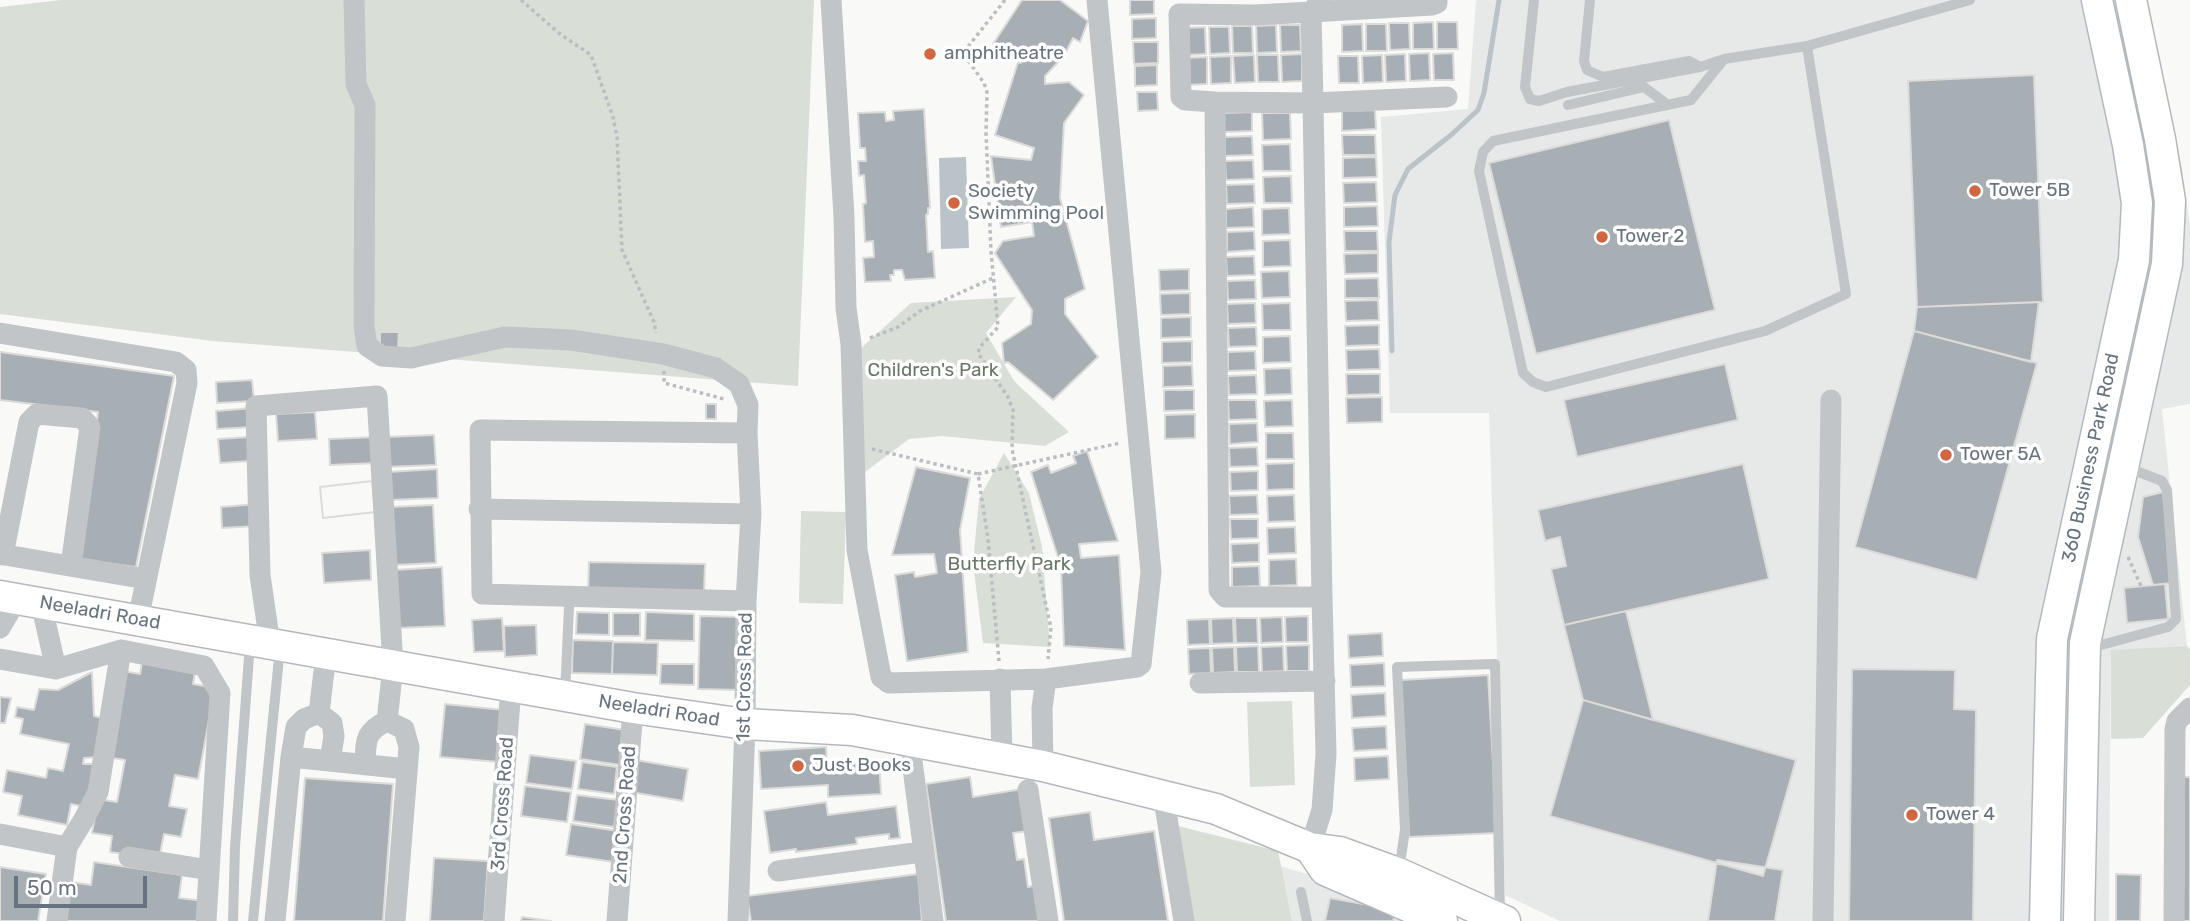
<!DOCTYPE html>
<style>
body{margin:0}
#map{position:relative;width:2190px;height:921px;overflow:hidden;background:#f9f9f8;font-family:Rubik,sans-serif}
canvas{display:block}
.scale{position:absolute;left:14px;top:876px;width:133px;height:32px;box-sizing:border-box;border:4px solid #67747f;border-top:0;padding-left:9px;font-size:21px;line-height:24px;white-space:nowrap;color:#67747f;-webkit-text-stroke:5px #fff;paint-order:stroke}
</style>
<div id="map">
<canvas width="2190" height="921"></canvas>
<div class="scale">50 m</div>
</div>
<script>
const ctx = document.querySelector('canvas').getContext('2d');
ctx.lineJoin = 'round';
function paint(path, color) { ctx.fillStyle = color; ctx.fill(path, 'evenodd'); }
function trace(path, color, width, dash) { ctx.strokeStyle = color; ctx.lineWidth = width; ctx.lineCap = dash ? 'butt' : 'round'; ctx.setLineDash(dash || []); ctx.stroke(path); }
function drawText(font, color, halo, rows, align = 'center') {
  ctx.font = font + ' Rubik,sans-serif'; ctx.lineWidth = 7; ctx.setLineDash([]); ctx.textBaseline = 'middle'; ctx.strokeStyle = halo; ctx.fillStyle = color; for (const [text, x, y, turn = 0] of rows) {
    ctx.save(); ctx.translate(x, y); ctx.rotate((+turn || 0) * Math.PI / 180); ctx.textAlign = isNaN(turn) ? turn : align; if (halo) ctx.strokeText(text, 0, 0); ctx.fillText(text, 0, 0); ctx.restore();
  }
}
const built = new Path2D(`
 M1476 0H2148L2182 170 2190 226V404L2162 409 2187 646 2111 651 2109 921H1560L1505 895 1489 413H1390L1381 117 1468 109Z
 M1280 866 1327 880 1431 921H1292Z`);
const green = new Path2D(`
 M61 0H814L798 386 213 341 0 314V7Z
 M1016 297 986 333 1014 381 1069 432 1045 446 942 436 909 439 865 472 860 349 911 303Z
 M1004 453 1029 493 1042 547 1050 647 983 643 973 563 979 499Z
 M801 511 846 512 843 604 799 603Z
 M2187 646 2190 649V685L2143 738 2111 739V650Z
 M1292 701 1295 785 1250 787 1247 702Z
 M1166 823 1278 851 1292 921H1183Z`);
const water = new Path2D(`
 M966 157 969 248 941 249 939 158Z`);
const stream = new Path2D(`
 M1392 351 1389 242 1395 195 1408 169 1451 135 1478 110 1484 93 1499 0`);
const building = new Path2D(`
 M1022 0H1060L1088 21 1080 42 1073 38 1064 56 1045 76V84L1069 82 1084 95 1064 123 1060 198 1085 289 1065 299V314L1098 357 1053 400 1008 362 1004 363 1002 343 1031 324 1032 310 995 253 1003 241 1034 236 1032 222 1001 227 991 156 1031 160 1034 148 995 135 1018 62 1021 63 993 44Z
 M1130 0H1154V14L1130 15Z
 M1156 18V38L1132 39V19Z
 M1433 22 1434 49H1413V23Z
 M1437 22H1457L1458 49H1437Z
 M1389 23H1409L1410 49 1390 50Z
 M1362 24 1363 51 1342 52V25Z
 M1366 24H1386L1387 51H1366Z
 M1276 25 1277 52 1257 53 1256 26Z
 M1280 25H1300L1301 51 1281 52Z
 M1232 26H1252L1253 53H1233Z
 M1205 27 1206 54 1186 55 1185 28Z
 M1209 27H1229L1230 53 1210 54Z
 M1133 42H1158V63L1134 64Z
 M1429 53 1430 80 1410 81 1409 54Z
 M1453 53 1454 80H1434L1433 54Z
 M1302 54V81L1282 82 1281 55Z
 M1405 54 1406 81 1386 82 1385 55Z
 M1254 55 1255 82 1235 83 1233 56Z
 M1257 55H1278L1279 82H1258Z
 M1382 55 1383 82 1363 83 1362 56Z
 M1231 56V83L1211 84 1210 57Z
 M1338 56H1358L1359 83H1339Z
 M1207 57V84L1187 85 1186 58Z
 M1157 65V85L1135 86V66Z
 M2034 75 2043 302 1917 307 1908 81Z
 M1137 92H1157L1158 110 1138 111Z
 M924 109 930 208H928V214L926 215 928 252 933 251 935 278 905 280 902 270H894V275H890L891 281 865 282 863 258 874 257 873 241 865 242 863 204 866 203 864 175 859 176 858 161H866L865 148H860L858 113 885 112 886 121 894 120 893 111Z
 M1375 110 1376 129 1342 131V111Z
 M1252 112V131L1224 132V113Z
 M1262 113H1290L1291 139 1263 140Z
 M1669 120 1715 310 1536 354 1489 163Z
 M1342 135H1375L1376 155H1343Z
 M1252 136 1253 155 1225 156V137Z
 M1290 144 1291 171H1263L1262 145Z
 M1376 157 1377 177 1343 178V158Z
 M1253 160 1254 179 1226 180 1225 161Z
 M1291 176 1292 203H1264L1263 177Z
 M1376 182 1377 202 1344 203 1343 183Z
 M1254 184 1255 203 1227 204 1226 185Z
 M1377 206 1378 226 1344 227V207Z
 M1253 207 1254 227 1226 228V209Z
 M1289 208 1290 234 1262 235V209Z
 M1254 231 1255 250 1227 252V232Z
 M1344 231H1377L1378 251H1345Z
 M1290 240 1291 266 1263 267V241Z
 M1378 253V273L1345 274 1344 254Z
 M1254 256 1255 275 1227 276 1226 257Z
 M1189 269V290L1160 291 1159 270Z
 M1289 271 1290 297 1262 298 1261 272Z
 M1378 278 1379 298H1345V279Z
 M1255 280 1256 299 1228 300 1227 281Z
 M1190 293V314L1161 315 1160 294Z
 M1378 300 1379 320 1346 321 1345 301Z
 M2039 302 2031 362 1914 331 1917 307Z
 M1255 303 1256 323 1228 324 1227 304Z
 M1290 303 1291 330H1263L1262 304Z
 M1191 317V337L1161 338V318Z
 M1379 325V345L1346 346 1345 326Z
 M1256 327 1257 346 1229 347 1228 328Z
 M1914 331 2037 363 1977 580 1855 547Z
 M380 332H399L398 348H380Z
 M1290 336 1291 362 1263 363V337Z
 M1192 341V362L1162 363V342Z
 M1379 349 1380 369 1347 370 1346 350Z
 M1255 351 1256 370 1228 371V352Z
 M0 352 174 376 136 567 80 560 98 412 0 400Z
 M1725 364 1738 420 1577 457 1564 400Z
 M1192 365 1193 386 1163 387V366Z
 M1291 368 1292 394 1265 395 1264 369Z
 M1346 374H1380V394L1347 395Z
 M1256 375 1257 394 1229 395 1228 376Z
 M252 380 254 401 217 403 216 382Z
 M1164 390H1194V410L1164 411Z
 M1382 397V422L1347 423 1346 398Z
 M1228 400H1256L1257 419 1229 420Z
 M1292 400 1293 426 1265 427 1264 401Z
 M706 404H716V419H706Z
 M252 408 253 427 217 429 216 411Z
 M315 412 317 439 278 441 276 414Z
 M1195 414V438L1165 439V415Z
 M1257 423 1258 442 1230 444 1229 424Z
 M1266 433H1293L1294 459H1266Z
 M434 435 436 465 386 467 384 437Z
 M249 437 251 461 220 463 218 439Z
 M375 437 376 463 330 465 329 439Z
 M1257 447 1258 466 1230 467 1229 448Z
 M1087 451 1118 541 1079 544 1081 558 1119 555 1125 650 1064 646 1061 567 1031 472 1048 465 1051 473 1076 463 1073 456Z
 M1294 463V489L1267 490 1266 464Z
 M1743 464 1769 579 1564 625 1551 569 1566 566 1560 537 1545 541 1538 510Z
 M916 467 970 478 960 530 968 652 907 661 895 575 914 572 915 577 937 573 934 554 892 555Z
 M437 469 438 498 390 500 388 472Z
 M1258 471V490L1231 491 1230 472Z
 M372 481 375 512 323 518 320 487Z
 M372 481 375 512 323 518 320 487Z
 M2163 492 2172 583 2153 585 2138 537 2143 497Z
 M1257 495 1258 514 1230 515 1229 496Z
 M1294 495 1295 521 1268 522 1267 496Z
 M256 504 257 526 222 528 221 507Z
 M433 505 436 563 394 565 391 507Z
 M1230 519H1258V538L1231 539Z
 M1295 527 1296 553 1268 554 1267 528Z
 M1259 543V562L1232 563 1231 544Z
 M370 550 371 580 324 583 322 553Z
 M1296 559 1297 585 1269 586V560Z
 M589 562 705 564 704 593 588 592Z
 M1259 566 1260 586 1232 587V567Z
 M442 567 445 626 397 628 394 570Z
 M2165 584 2168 619 2127 623 2124 588Z
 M1626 611 1653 720 1583 700 1564 625Z
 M577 612 609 613V635L576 634Z
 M646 612 694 614V641L645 640Z
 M613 613H640V636H613Z
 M700 616 743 617 742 690 698 689Z
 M1308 616V642H1286L1285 617Z
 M1282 617 1283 642 1261 643 1260 618Z
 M502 618 504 651 474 652 472 620Z
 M1233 618 1234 643 1212 644 1211 619Z
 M1235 618H1257L1258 643H1236Z
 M1209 619 1210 644 1188 645 1187 620Z
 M536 625 537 655 505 657 504 626Z
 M1382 633 1383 656 1349 658 1348 635Z
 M573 640 613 641 612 674 572 673Z
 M613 642 658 643 657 675 612 674Z
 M1309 645V671H1287L1286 646Z
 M1258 646 1259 672H1237L1236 647Z
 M1283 646 1284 671 1262 672 1261 647Z
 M1234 647 1235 672 1213 673 1212 648Z
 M1210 648 1211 673 1189 674 1188 649Z
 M143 657 196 667 193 684 215 688 198 779 175 775 169 806 187 809 181 837 164 834 159 859 110 852 112 836 92 833 98 799 117 802 125 760 106 757 123 671 140 674Z
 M1384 663 1385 686 1351 687 1350 665Z
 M661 664H694V685L660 684Z
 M1852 669 1955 670 1954 709 1976 710 1973 921H1849Z
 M92 672 94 716 102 718 100 757 84 758 83 764H97L86 807 71 804 67 825 18 815 22 796 3 792 7 770 46 778 48 768 63 771 69 744 20 734 23 719 15 717 17 707 34 710 39 689 58 690Z
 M1488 675 1497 833 1409 837 1401 680Z
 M1385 693 1386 716 1352 718 1351 695Z
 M0 697 11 698 5 723H0Z
 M1583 700 1796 760 1763 876 1550 816Z
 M445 704 504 710 499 762 440 757Z
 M585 724 625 730 620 765 580 759Z
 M1386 726 1387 749 1354 751 1352 728Z
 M826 747 827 764 879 761 881 794 828 797V785L761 789 759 751Z
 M530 755 576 761 572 789 526 783Z
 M1388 756 1389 779 1355 781 1354 758Z
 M636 760 688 769 683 801 631 792Z
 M582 762 617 767 614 794 578 789Z
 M970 777 973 797 1022 789 1028 831 1013 833 1017 860 1024 859 1028 887 1036 885 1041 921H946L926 784Z
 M2184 777H2190V921H2183Z
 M305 778 393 784 383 921H294Z
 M525 786 571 792 567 822 521 816Z
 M577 795 618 800 614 827 573 821Z
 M826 802 828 815 896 806 900 838 889 839V834L856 838 857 844 796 852V849L770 853 764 811Z
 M1090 812 1094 840 1154 831 1168 921H1064L1049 818Z
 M571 824 618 831 614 862 566 855Z
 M434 858 488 861 484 921H430Z
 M1717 860 1783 870 1775 921H1708Z
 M94 862 182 875 179 898 204 901 201 921H65L71 882 91 885Z
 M0 867 46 874 38 921H0Z
 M918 874 922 921H751L747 896Z
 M2116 874 2141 875 2140 921H2116Z
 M1330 898 1396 910 1393 921H1325Z
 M522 917 551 921H521Z`);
const path = new Path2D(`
 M521 0 560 34 591 55 613 117 617 137 622 250 654 322 656 333
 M1005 0 963 53 984 83 987 92 986 133 991 251 998 327 980 347 978 353 1008 397 1013 410 1012 449 1051 628 1048 659
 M870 338 898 327 920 311 993 278
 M664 371V383L724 399
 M872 449 978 474 988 539 999 661
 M978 474 1120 443
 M2128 557 2141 586`);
const lane = new Path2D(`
 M1534 0 1525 87 1530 99 1539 101 1567 92 1700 67 1724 59 1807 46 1970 0
 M1590 0 1584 61 1587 70 1603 77 1689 61 1700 67
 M1724 59 1691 100 1493 141 1483 152 1479 171 1523 373 1533 382 1546 387 1765 331 1846 294 1807 46
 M1568 105 1644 87 1668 105
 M2086 649 2168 627 2176 619 2167 490 2162 481 2126 467
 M565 695 569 607
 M1399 871 1405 830 1397 667 1495 664 1500 916
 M1301 892 1307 921
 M233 921 235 847 250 643
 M253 921 280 648`);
const street = new Path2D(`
 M354 0 356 84 365 105 364 326 367 346 382 356 411 358 505 337 571 340 663 354 716 368 739 384 748 405 747 433 751 514 746 601 745 724 738 921
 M831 0 844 217 846 308 851 344 857 550 881 677 889 683 1046 679 1137 667 1141 664 1151 572 1097 0
 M1322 0 1311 12 1432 5 1437 3V0
 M1215 102 1313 103 1311 12 1255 15 1179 14 1181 97 1185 100 1215 102 1219 590 1225 597H1322L1326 754 1322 810 1310 848
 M0 333 176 362 186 370 187 383 138 620
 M479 509 751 514
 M0 554 146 579
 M3 555 29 422 37 414 82 418 90 427 71 566
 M1322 597 1313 103 1447 97
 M746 601 482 594 480 430 747 433
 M41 603 56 669
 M0 628 17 599
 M270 644 260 575 256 406 377 396 393 666 387 721
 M0 659 56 669 121 650 204 666 220 693 206 921
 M1000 679 1002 759
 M1200 683 1325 681
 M319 713 326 654
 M319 713 332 723 334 736 330 761
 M387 721 404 729 409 747 395 921
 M291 757 407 769
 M912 761 933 921
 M365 765C366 741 364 732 387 721
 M1043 766 1042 708 1046 679
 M1028 790 1048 921
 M1163 794 1184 921
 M0 834 67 847 57 921
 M67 847 84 819 98 792 121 650
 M129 857 209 870
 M778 871 922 852
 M275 921 291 757 296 727 304 719 319 713
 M494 921 511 686
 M617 921 633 708
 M1823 921 1831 400
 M2174 921 2175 729 2177 721 2190 708`);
const secondary = new Path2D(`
 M0 596 633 708 745 724 852 730 1043 766 1216 809 1310 848 1340 852 1398 873 1505 921
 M1310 848 1325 870 1442 921
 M2045 921 2052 639 2134 260 2137 203 2128 145 2097 0
 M2079 921 2085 643 2167 264 2170 201 2160 139 2131 0`);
const markers = [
 [930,54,7,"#d16740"],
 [1975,191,7,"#d16740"],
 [954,203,7,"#d16740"],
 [1602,237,7,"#d16740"],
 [1946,455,7,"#d16740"],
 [798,766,7,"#d16740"],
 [1912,815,7,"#d16740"]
];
const poiNames = [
 ["amphitheatre",944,54],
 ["Tower 5B",1989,191],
 ["Society",968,192],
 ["Swimming Pool",968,214],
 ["Tower 2",1616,237],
 ["Tower 5A",1960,455],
 ["Just Books",812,766],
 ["Tower 4",1926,815]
];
const parkNames = [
 ["Children's Park",933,371],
 ["Butterfly Park",1009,565]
];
const streetNames = [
 ["360 Business Park Road",2091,458,-78],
 ["Neeladri Road",100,613,10],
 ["1st Cross Road",745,677,-89],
 ["Neeladri Road",659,711,9],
 ["3rd Cross Road",503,804,-86],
 ["2nd Cross Road",625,815,-86]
];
paint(built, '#e7e8e8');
paint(green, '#d9ded7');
paint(water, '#bac3c8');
trace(stream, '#bac3c8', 5);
paint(building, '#a7aeb4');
trace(building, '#dbdbda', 2);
trace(secondary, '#b4b8bd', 33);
trace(path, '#bbbec0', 3.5, [3.5, 3.5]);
trace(lane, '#c1c5c8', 10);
trace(street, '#c1c5c8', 21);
trace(secondary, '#fff', 30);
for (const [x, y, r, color] of markers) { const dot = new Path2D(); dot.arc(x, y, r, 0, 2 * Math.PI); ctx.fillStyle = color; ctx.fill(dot); trace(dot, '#fff', 2.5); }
drawText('19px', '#67747f', '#fff', poiNames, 'left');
drawText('19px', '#687866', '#fff', parkNames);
drawText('19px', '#67747f', '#fff', streetNames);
</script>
